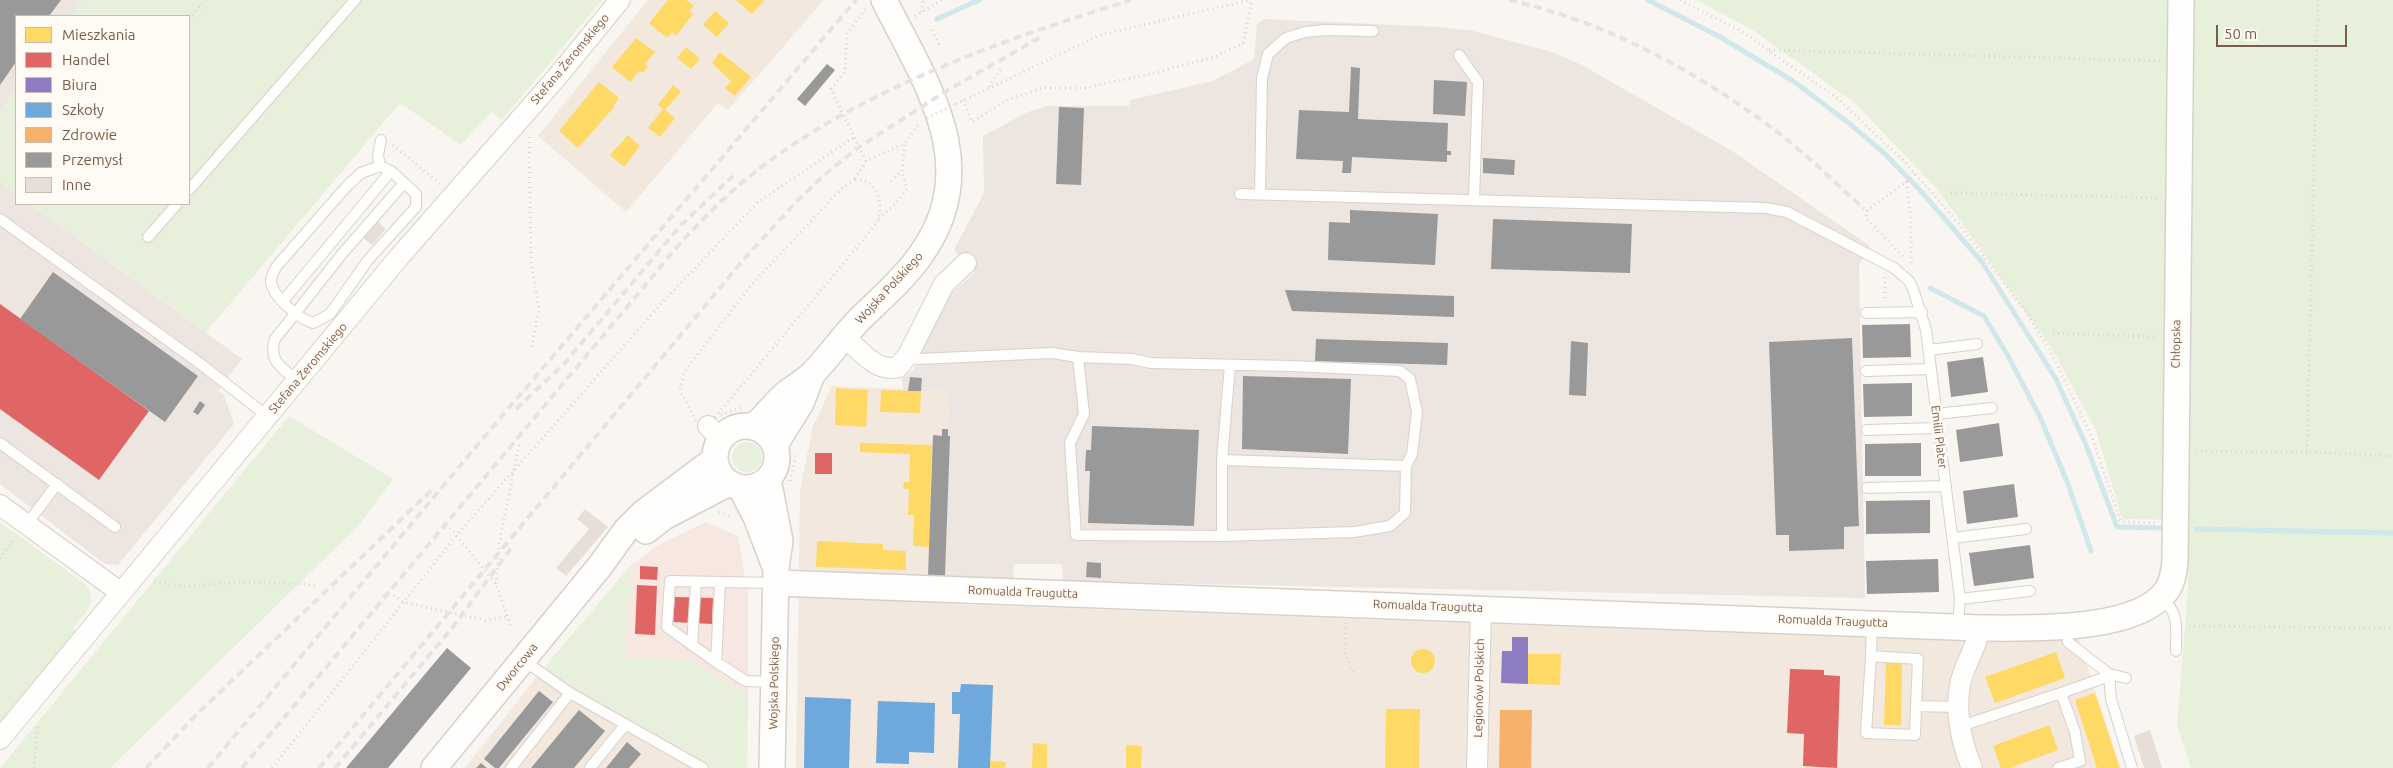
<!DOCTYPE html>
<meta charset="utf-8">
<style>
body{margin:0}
#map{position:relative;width:2393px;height:768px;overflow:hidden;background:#f9f5f0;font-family:Ubuntu,sans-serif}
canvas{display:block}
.legend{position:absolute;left:15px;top:15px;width:175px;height:190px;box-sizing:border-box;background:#fffaf3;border:1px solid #cabbb1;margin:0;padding:6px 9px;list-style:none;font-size:15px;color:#7a5c4d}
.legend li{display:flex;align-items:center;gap:10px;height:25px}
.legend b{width:25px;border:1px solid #cabbb1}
.scale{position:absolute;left:2216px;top:25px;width:131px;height:22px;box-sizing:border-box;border:2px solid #7a5c4d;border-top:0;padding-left:6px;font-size:15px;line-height:18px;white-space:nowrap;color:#7a5c4d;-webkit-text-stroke:4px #fffaf3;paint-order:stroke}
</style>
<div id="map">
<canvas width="2393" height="768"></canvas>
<ul class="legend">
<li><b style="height:14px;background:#ffd966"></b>Mieszkania</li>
<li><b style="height:14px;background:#e06666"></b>Handel</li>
<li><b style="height:14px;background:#8e7cc3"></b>Biura</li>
<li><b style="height:14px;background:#6fa8dc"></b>Szkoły</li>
<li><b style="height:14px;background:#f6b26b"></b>Zdrowie</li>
<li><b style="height:14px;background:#999"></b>Przemysł</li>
<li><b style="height:14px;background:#e6ded7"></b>Inne</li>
</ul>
<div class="scale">50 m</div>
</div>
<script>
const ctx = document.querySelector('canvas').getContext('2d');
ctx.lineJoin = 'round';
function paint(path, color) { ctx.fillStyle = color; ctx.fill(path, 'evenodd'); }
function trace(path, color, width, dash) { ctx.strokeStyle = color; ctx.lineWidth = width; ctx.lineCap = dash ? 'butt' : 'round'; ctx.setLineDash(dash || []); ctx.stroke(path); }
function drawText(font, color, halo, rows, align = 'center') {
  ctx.font = font + ' Ubuntu,sans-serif'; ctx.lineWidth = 5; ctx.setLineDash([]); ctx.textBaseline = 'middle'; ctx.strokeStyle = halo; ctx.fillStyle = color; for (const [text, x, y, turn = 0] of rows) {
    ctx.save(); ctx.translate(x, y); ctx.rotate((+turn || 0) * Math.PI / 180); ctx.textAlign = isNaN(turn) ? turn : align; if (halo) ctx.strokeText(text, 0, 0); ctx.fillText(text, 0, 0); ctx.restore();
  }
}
const residential = new Path2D(`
 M648 0H824L728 110 718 103 626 212 538 136Z
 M832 386 949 391 948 604 1903 639 2077 634 2120 768H796L800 490 813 426Z
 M543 669 716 768H465Z`);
const commercial = new Path2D(`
 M706 522 738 536 748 594V696L689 660 625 657 630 566 659 545Z`);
const industrial = new Path2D(`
 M0 0H83L71 16H16V89L0 111Z
 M1264 19 1440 27 1473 31 1552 52 1582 65 1732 151 1870 246 1859 265 1865 598 1063 581 1062 564H1014L1013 581 947 577 949 391 903 390 902 378 913 370 949 295 975 272 954 250 984 193 983 136 1028 112 1048 106H1129L1130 100 1213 81 1254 59 1257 24Z
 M0 182 16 194V204H30L242 359 218 391 224 395 234 424 118 565 105 564 0 484Z`);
const green = new Path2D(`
 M83 0H602L502 120 491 112 461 145 400 103 206 332 30 204H189V16H71Z
 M1696 0H2393V768H2191L2177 726 2188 589 2189 520 2122 519 2096 430 2051 347 1938 190 1855 103 1753 30Z
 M16 89V194L0 182V111Z
 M289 416 393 479 359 525 110 768H0Z
 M732 457a15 15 0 1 1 30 0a15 15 0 1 1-30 0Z
 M0 522 85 584C100 600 84 615 73 628L77 632 0 727Z
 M630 566 625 657 689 660 748 696 747 768H716L543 669Z`);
const homes = new Path2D(`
 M668 0H686L694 6 689 11 693 14 676 36 672 32 667 38 649 23Z
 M736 0H763L764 1 752 14Z
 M715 11 729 23 717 37 703 25Z
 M636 38 655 52 645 64 648 67 642 73 639 71 630 82 612 67Z
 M686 47 700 59 691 69 677 58Z
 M720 52 751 77 735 96 725 88 731 81 712 63Z
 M599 82 619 98 614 105 615 106 578 148 559 131Z
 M673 85 681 92 665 110 675 118 660 137 648 128 663 109 658 105Z
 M628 135 640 146 624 167 610 155Z
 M836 388 868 390 866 427 835 425Z
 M881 390 921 391 920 413 880 412Z
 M860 443 932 445 929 547 913 546 914 515H908L909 489H903L904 482H909L910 454 860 452Z
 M817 541 883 544V550L906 551V570L816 567Z
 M1411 661a12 12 0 1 1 24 0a12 12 0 1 1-24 0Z
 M2056 652 2065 678 1995 703 1985 677Z
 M1528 654H1561L1560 685 1528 684Z
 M1886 663H1902L1901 725H1884Z
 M2095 693 2120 768H2097L2075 700Z
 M1386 709H1420L1419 768H1385Z
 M2049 725 2058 750 2010 768H2001L1993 746Z
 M1033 743 1047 744V768H1032Z
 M1126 745 1142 746 1141 768H1126Z
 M990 761 1006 762 1005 768H990Z`);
const shops = new Path2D(`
 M0 304 149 411 99 480 0 409Z
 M815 453H832V474H815Z
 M640 566 658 567 657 580 640 579Z
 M637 585 657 586 655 635 635 634Z
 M675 597 713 598 712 624 673 622Z
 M1790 669 1824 670V675L1840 676 1837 768 1803 766 1804 734 1787 733Z`);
const offices = new Path2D(`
 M1512 637H1528V684L1501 683 1502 651H1512Z`);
const schools = new Path2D(`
 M961 684 993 685 990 768H958L960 714H952V692H960Z
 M805 697 851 699 849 768H804Z
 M878 701 935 703 934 753 909 752V764L876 763Z`);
const health = new Path2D(`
 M1500 710H1532L1531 768H1499Z`);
const industry = new Path2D(`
 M0 0H61L49 16H16V62L0 85Z
 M827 64 835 70 805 106 797 99Z
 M1351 67 1360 68 1358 119 1448 123 1447 151H1451V155H1447V162L1352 157 1351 173H1342L1343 161 1296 159 1299 110 1349 112Z
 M1434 80 1467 82 1465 116 1433 114Z
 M1059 107 1084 108 1081 185 1056 184Z
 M1483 158 1515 160 1514 175 1483 173Z
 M1350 210 1438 214 1435 265 1328 260 1329 222 1350 223Z
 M1493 219 1632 224 1630 273 1491 269Z
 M53 272 198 376 165 422 20 319Z
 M1285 290 1454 296V317L1292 311Z
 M1910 324 1911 357 1863 358 1862 325Z
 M1852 338 1859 526 1844 527V549L1789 551V535H1776L1769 342Z
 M1316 339 1448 343 1447 365 1315 361Z
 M1571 341 1588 343 1586 396 1569 395Z
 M1983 357 1988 392 1951 397 1947 362Z
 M1243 376 1351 379 1348 454 1242 449Z
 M910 377 922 378 921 391H908Z
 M1912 383V416L1864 417 1863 384Z
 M200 401 205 405 198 415 193 412Z
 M1999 423 2003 456 1960 462 1956 430Z
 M1092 426 1199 430 1194 526 1088 523 1090 471H1085L1086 450H1091Z
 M942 429H948V436H950L945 576H928L933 435 942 436Z
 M1921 443V476H1865V444Z
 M2014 484 2018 517 1967 524 1963 491Z
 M1930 500V533L1866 534V501Z
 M2030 545 2034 578 1974 586 1969 553Z
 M1938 559 1939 592 1867 594 1866 561Z
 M1087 562 1101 563V578L1086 577Z
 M447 648 471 668 388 768H346Z
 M539 691 553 702 499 768H495L484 759Z
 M579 710 605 731 574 768H531Z
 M627 742 641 754 629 768H606Z
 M481 763 487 768H476Z`);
const stream = new Path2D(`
 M1648 0 1720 37 1793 81 1850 124 1884 153 1919 189 1982 262 2056 379 2086 445 2117 527 2162 528
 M937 19 979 0
 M1930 288 1984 316 2007 354 2040 417 2068 484 2091 551
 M2196 529 2393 533`);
const building = new Path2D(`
 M376 220 386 229 372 245 361 236Z
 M585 509 608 527 566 576 556 568 589 529 577 519Z
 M2150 730 2162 768H2144L2134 736Z`);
const path = new Path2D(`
 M1680 0 1741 31 1838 99 1905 162 1959 224 2026 312 2053 356 2092 437 2120 520 2123 522 2155 523
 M2318 0 2307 452 2393 456
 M921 12 924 0
 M915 16 943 0
 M189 19 206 0
 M932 30 940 46
 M1769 50 2160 61
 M989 87 1001 68
 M963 100 972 122 1005 101 1042 88H1085L1150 74 1214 57 1243 43 1252 0
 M956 104 1100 35 1250 0
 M529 137 531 261 539 309 531 350
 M393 145 440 184
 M866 161 831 89 845 72 847 34 866 8
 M855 179C880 181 883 204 877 223L708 426 696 420 680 390 684 372 752 284 841 189Z
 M855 179 866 161 905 143 920 122
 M891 181 902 171 905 143
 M1906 182 1911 219V266
 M1951 193 2160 198
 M879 219 898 201 907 189 902 171
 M1903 256 1866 218 1867 210 1906 182 1915 173
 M1885 277V301
 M2053 333 2158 337
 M721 415 741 408
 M2196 451 2307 452
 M790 481 796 453
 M719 512 732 517
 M450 528 496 584 510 625
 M0 558 15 538
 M155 580C180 593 215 582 242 582 267 582 291 584 316 585
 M496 584 499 544 519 445
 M394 595 403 602 485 620 507 617
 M1346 623 1345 655 1355 675
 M2189 626 2393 628
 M34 768 38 724
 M272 768 456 536 660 305 757 203 854 137`);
const service = new Path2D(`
 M1459 55 1478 82 1474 200
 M380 166 361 173 346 187 276 267C274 272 271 276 271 282 273 297 299 319 313 323L330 314 368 260 416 207V194L391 171 380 166 378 155 381 140
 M189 190 355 0
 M1240 194 1766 208 1787 212 1894 268 1909 281 1913 289 1926 330 1960 599 1958 626
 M1260 194 1262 78 1268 54 1286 38 1305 32 1326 30 1373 31
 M0 219 202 365 267 416
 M148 237 177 204
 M283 301 391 171
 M1866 313 1922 312
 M1929 350 1977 344
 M908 355 918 359 1052 353 1078 357 1132 359 1151 363 1291 366 1400 371 1410 379 1417 412 1412 454 1406 466 1405 513 1390 526 1354 532 1222 536 1076 535 1070 443 1084 414 1078 357
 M1866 371 1931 369
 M297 380C281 368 268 360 275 339L342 254 404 183
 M1936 414 1992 408
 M1867 430 1938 428
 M0 443 115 527
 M1222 460 1406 466
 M1867 488 1946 486
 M27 524 57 484
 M1222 536V460L1230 365
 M1953 538 2026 529
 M720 583 716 662 746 681 773 682
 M2161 596C2180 615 2176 627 2176 651
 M1960 599 2030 591
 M1872 624 1871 656 1918 659 1916 706 1958 707
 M2067 627 2068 642 2109 674 2111 699 2132 768
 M692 645 696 582
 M1871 656 1866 733 1915 735 1916 706
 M523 660 570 693
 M716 662 667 627 670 581 776 583
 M2061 693 2101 679 2109 674 2126 678
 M1961 726 2061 693 2075 732 2080 761 2058 768
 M511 768 570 693 703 768
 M590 768 625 725`);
const minor = new Path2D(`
 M844 336C859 349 876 373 898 367L908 355 944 284 966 263
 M708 426 721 439
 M0 505 120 592
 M0 739 400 256 557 77 620 0
 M1477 768 1481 608
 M1972 768C1960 740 1953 703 1963 674 1969 657 1976 647 1980 628`);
const tertiary = new Path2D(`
 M715 457a31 31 0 1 1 62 0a31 31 0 1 1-62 0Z
 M753 427C766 416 775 402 788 392 796 386 805 381 812 374 829 357 843 336 860 319 880 299 903 280 920 256 985 166 926 84 884 0
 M775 445 801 403 812 375
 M768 479 780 541 776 568 772 768
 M741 488 756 517 774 564
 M646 531 664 517 729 483
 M777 583 1980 628C2026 628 2138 633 2167 590 2173 581 2174 571 2175 561L2181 0
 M434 768 600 566 626 530 643 513 715 459`);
const rail = new Path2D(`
 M1509 0C1598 20 1683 64 1757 117 1796 144 1829 177 1864 209
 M516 409 564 364 681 225 733 176
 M146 768 197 714 435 487
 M208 768 474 449 856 0
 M242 768 683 240C706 216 729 192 755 172 859 90 1005 39 1131 0
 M319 768 745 258 797 201 823 176 859 147 948 90 1041 37
 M335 768 452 628 512 547`);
const pathBridge = new Path2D(`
 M927 118 955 104`);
const streetNames = [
 ["Stefana Żeromskiego",570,59,-50],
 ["Wojska Polskiego",889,288,-47],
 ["Chłopska",2176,344,-89],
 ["Stefana Żeromskiego",308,368,-50],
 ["Emilii Plater",1939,437,83],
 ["Romualda Traugutta",1023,592,2],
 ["Romualda Traugutta",1428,606,2],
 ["Romualda Traugutta",1833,621,2],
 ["Dworcowa",517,667,-51],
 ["Wojska Polskiego",774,683,-89],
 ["Legionów Polskich",1479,688,-89]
];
paint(residential, '#f2e8de');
paint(commercial, '#f6e8e1');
paint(industrial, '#ede5e0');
paint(green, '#e7f0db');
paint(homes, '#ffd966');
paint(shops, '#e06666');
paint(offices, '#8e7cc3');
paint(schools, '#6fa8dc');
paint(health, '#f6b26b');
paint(industry, '#999');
trace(stream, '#d0e8ea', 5);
paint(building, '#e6ded7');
trace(service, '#d7d1cb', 12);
trace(minor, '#d7d1cb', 22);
trace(tertiary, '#d7d1cb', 28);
trace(path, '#dcd5d0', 3, [1, 4]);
trace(service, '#fefefd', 10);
trace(minor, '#fefefd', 20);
trace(tertiary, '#fefefd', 25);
trace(rail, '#e6e3e7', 4, [8, 5]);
trace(pathBridge, '#dcd5d0', 3, [1, 4]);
drawText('12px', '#7a5c4d', '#fffaf3', streetNames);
</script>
